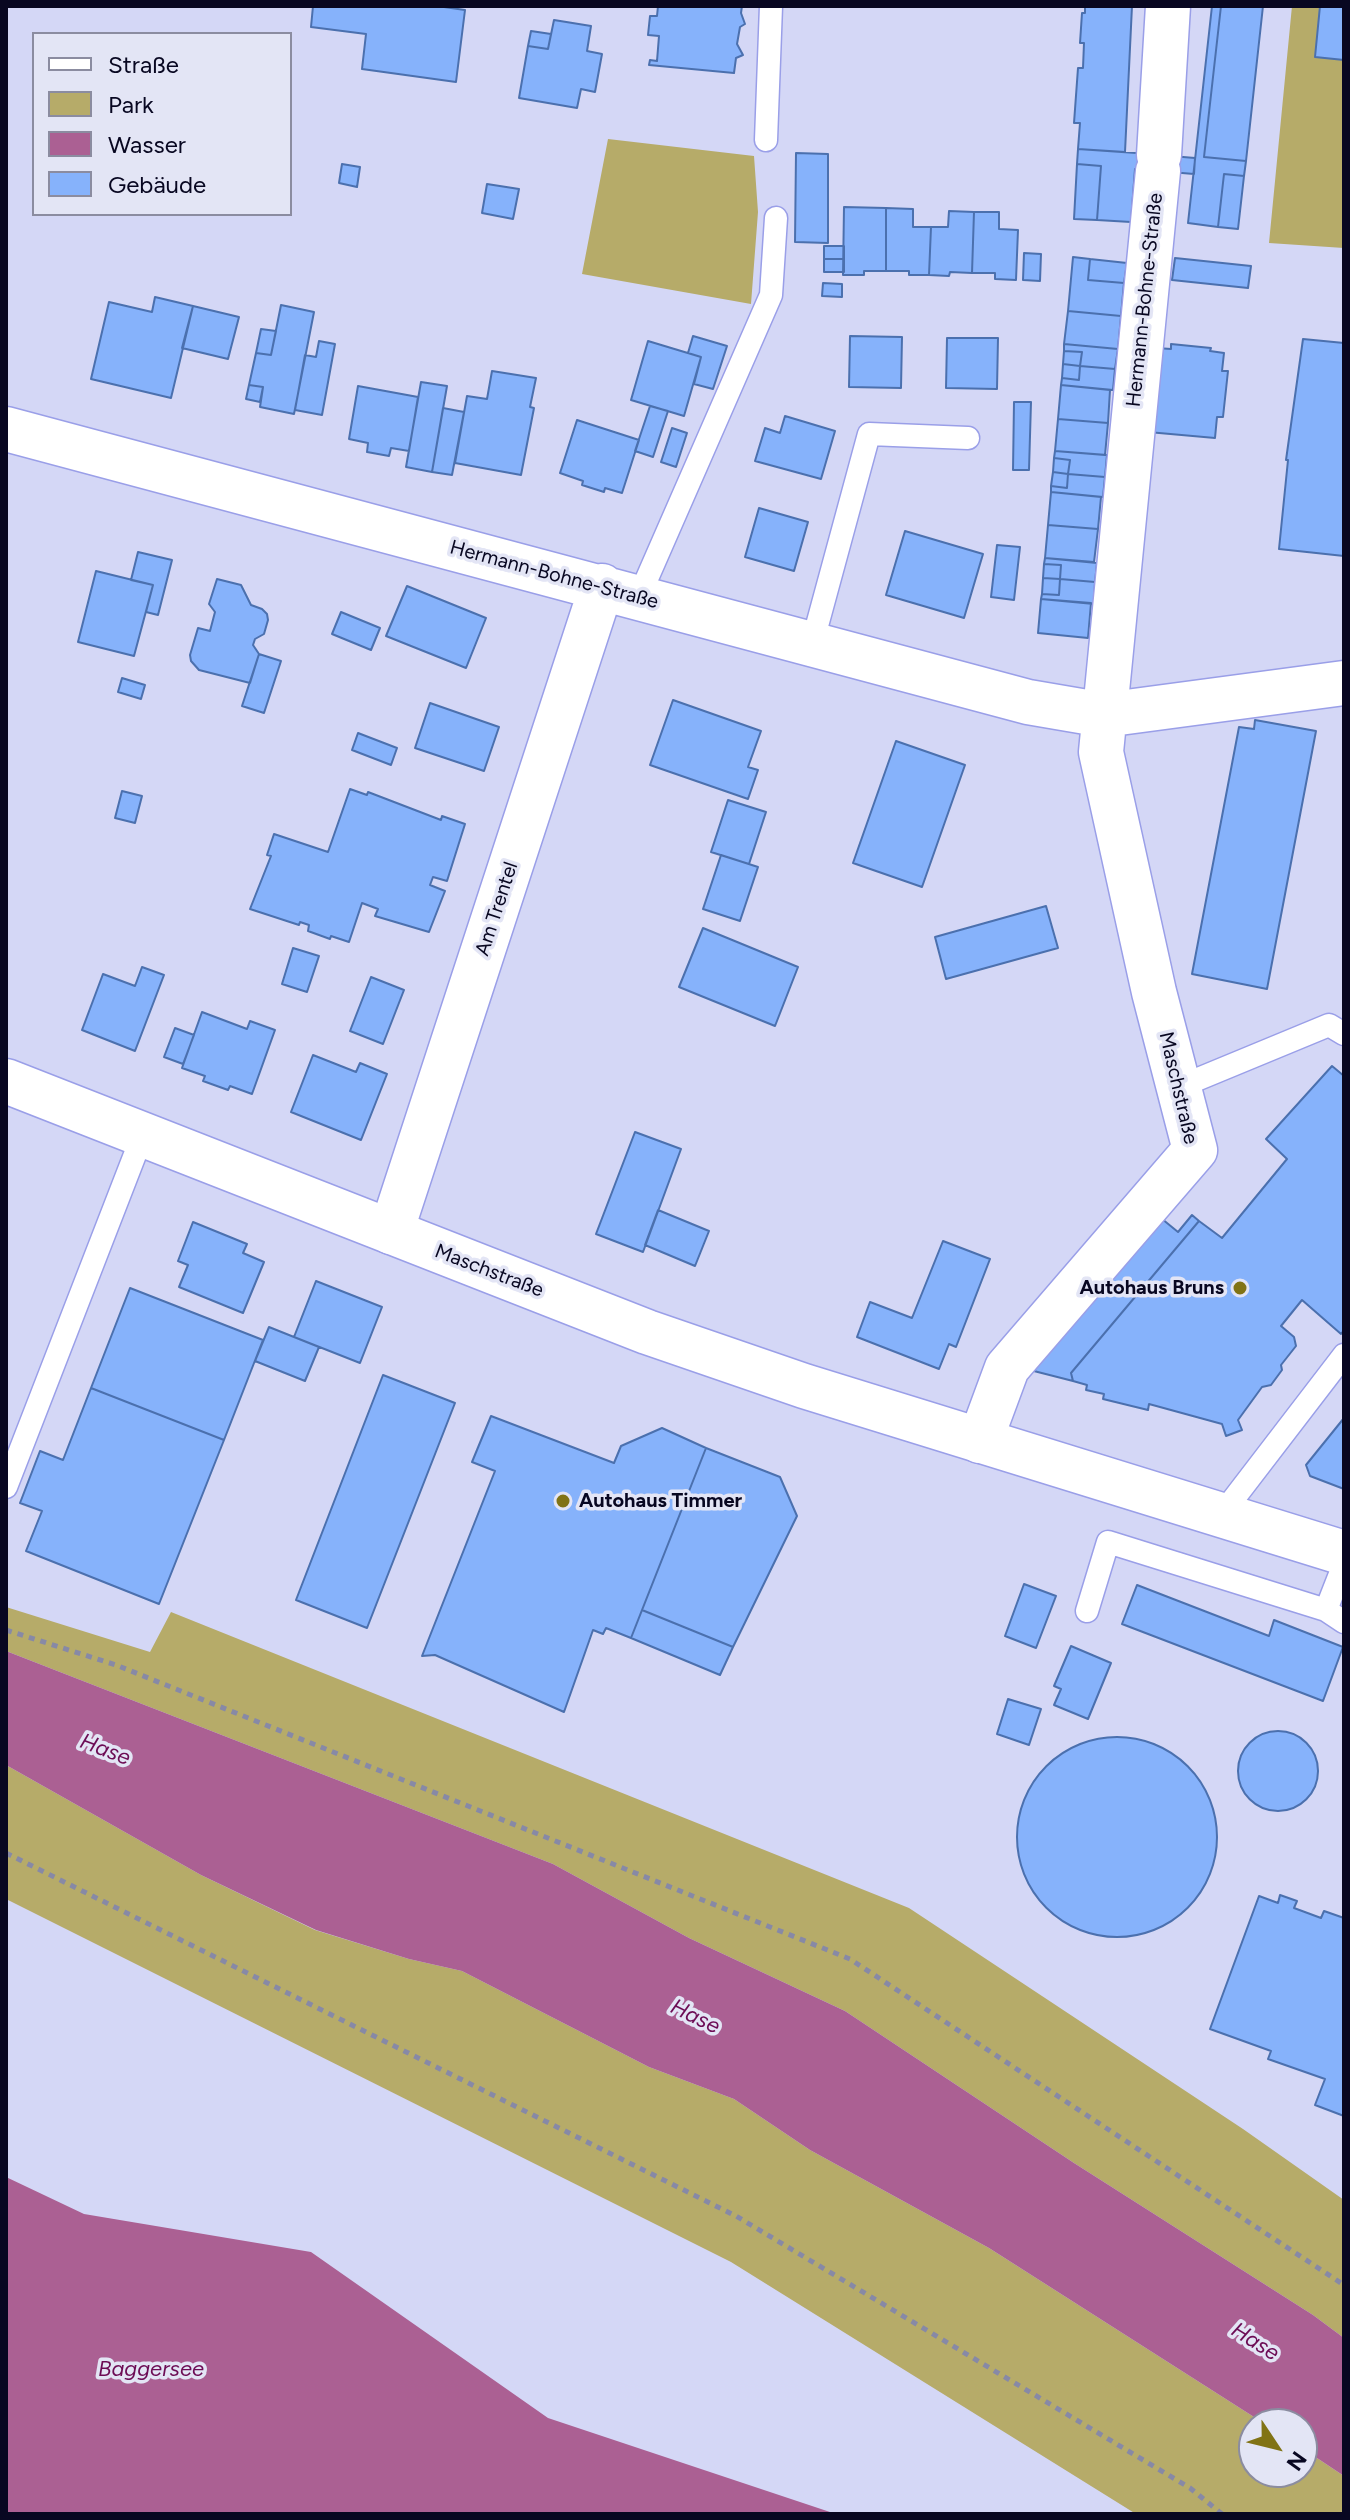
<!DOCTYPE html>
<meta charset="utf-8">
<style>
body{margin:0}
#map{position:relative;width:1350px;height:2520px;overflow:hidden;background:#d4d7f6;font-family:Figtree,sans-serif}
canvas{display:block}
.frame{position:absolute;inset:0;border:8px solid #080721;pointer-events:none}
.legend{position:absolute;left:32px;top:32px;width:260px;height:184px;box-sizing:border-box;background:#e3e5f5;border:2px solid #8b8ca0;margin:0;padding:10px 14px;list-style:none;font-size:24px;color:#080721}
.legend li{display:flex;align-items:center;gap:16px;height:40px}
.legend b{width:40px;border:2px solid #8b8ca0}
.north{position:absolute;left:1238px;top:2408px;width:80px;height:80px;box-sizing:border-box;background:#e3e5f5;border:2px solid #8b8ca0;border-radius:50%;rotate:125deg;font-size:22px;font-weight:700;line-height:32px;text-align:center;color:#080721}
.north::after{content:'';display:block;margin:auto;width:28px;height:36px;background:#817315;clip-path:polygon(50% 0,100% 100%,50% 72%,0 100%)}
</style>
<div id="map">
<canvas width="1350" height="2520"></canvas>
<div class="frame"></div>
<ul class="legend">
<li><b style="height:10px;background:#fff"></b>Straße</li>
<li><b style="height:22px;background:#b6ab69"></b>Park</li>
<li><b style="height:22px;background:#ab6093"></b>Wasser</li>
<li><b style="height:22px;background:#86b2fb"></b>Gebäude</li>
</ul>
<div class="north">N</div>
</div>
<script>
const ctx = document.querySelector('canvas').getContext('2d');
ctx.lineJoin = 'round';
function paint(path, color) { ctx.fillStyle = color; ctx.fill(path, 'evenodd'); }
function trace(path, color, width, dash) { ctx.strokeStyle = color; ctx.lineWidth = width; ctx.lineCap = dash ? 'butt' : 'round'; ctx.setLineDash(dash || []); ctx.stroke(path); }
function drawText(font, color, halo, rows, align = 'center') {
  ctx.font = font + ' Figtree,sans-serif'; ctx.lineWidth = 7; ctx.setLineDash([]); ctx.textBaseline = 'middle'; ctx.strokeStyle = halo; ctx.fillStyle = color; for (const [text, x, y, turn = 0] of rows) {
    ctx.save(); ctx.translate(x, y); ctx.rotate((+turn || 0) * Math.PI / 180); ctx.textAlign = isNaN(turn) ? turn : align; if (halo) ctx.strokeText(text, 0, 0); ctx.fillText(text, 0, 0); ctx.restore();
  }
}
const green = new Path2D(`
 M1292 6H1320L1315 57 1344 60V248L1269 243Z
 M608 139 754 156 758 212 751 304 582 274Z
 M6 1607 150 1652 171 1612 909 1908 1243 2129 1344 2200V2338L1313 2315 1074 2163 845 2011 689 1938 553 1864 6 1651Z
 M6 1765 201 1875 315 1930 409 1959 462 1971 649 2067 734 2099 810 2150 989 2248 1265 2424H1254V2472H1302V2448L1344 2476V2514H1136L731 2262 6 1899Z`);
const water = new Path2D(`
 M6 1651 553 1864 689 1938 845 2011 1074 2163 1313 2315 1344 2338V2476L1302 2448V2424H1265L989 2248 810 2150 734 2099 649 2067 462 1971 409 1959 316 1930 201 1875 6 1765Z
 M6 2177 84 2214 311 2252 548 2418 836 2514H6Z`);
const building = new Path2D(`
 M313 6H437L465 10 456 82 362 69 366 34 311 27Z
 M658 6H742L741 13 745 24 740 27 737 44 743 55 736 58 734 73 649 65 650 60 657 61 659 36 648 35 650 16H657Z
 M1085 6H1132L1125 152 1078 149 1080 123H1074L1078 68H1083L1084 43H1080L1082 13H1085Z
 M1212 6H1221L1204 157 1246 161 1244 176 1224 174 1218 227 1188 223Z
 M1221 6H1263L1246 161 1204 157Z
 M1320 6H1344V60L1315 57Z
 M554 20 591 26 587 51 602 54 595 92 581 89 577 108 519 98 528 46 548 49Z
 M531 31 551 34 548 49 528 46Z
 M1078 149 1151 154 1150 171 1135 169 1131 222 1097 220 1101 166 1077 164Z
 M796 153 828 154V243L795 242Z
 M1159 155 1195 158 1194 174 1158 171Z
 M342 164 360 167 357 187 339 183Z
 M1077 164 1101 166 1097 220 1074 219Z
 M1224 174 1244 176 1238 229 1218 227Z
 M487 184 519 189 513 219 482 213Z
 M844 207 886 208V271H864V275H843Z
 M886 208 913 209V227H931L929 275H909V271H886Z
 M949 211 974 212 972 273 950 272 949 276 929 275 931 227H948Z
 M974 212H999V229L1018 230 1016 280 995 279V273H972Z
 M824 246H844V259H824Z
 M1024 253 1041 254 1040 281 1023 280Z
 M1073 257 1090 259 1088 280 1124 283 1121 316 1068 311Z
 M1175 258 1251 266 1248 288 1172 280Z
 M824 259H844V272H824Z
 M1090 259 1127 263 1124 283 1088 280Z
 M823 283 842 284V297L822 296Z
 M155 297 193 306 171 398 91 379 109 302 152 312Z
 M281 305 314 312 294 414 260 407 263 387 249 385 256 353 271 355Z
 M193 306 239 317 228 359 182 348Z
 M1068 311 1121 316 1118 349 1064 344Z
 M261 329 276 331 271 355 256 353Z
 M693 336 727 346 713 389 694 384 701 357 688 353Z
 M850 336 902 337 901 388 849 387Z
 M947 338H998L997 389 946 388Z
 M1303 339 1344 343V556L1279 549 1288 460H1286Z
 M319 341 335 344 322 415 295 410 305 355 316 357Z
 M648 341 701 357 684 416 631 400Z
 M1064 344 1118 349 1115 369 1080 366 1082 352 1064 351Z
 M1171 344 1211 348 1210 351 1224 353 1222 371H1228L1223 417H1217L1215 438 1148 432 1157 348 1171 349Z
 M1064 351 1082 352 1080 366 1063 364Z
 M1063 364 1080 366 1079 380 1062 378Z
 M1080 366 1115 369 1113 390 1061 385 1062 378 1079 380Z
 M492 371 536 378 530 407 534 408 521 475 455 463 467 396 487 399Z
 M421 382 447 386 432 472 406 467Z
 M249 385 263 387 260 402 246 399Z
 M1061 385 1110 390 1108 423 1058 419Z
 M358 386 418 397 409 451 391 448 389 456 367 452 368 443 349 439Z
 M1014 402H1031L1029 470H1013Z
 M650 406 668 411 653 457 635 451Z
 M443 408 464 412 452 475 432 472Z
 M785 416 835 431 821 479 755 461 765 428 780 433Z
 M1058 419 1108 423 1105 455 1055 451Z
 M577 420 639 440 622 493 605 488 604 492 582 485 583 481 560 473Z
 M672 428 687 433 676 467 661 462Z
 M1055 451 1107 455 1105 477 1068 474 1070 460 1054 458Z
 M1054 458 1070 460 1068 474 1053 472Z
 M1053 472 1068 474 1067 488 1051 486Z
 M1068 474 1105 477 1103 497 1051 492V486L1067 488Z
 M1051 492 1101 497 1098 529 1048 525Z
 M759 508 808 522 794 571 745 557Z
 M1048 525 1098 529 1094 562 1045 558Z
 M905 531 983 554 964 618 886 595Z
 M997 545 1020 547 1014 600 991 597Z
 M138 552 172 560 158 615 146 612 153 585 131 580Z
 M1045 558 1097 563 1095 582 1060 579 1061 565 1044 564Z
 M1044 564 1061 565 1060 579 1043 578Z
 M96 571 153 585 134 656 78 642Z
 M1043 578 1060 579 1059 595 1042 594Z
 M217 579 241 585 251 605 262 609 267 614 268 620 264 634 255 639 253 645 259 654 250 683 199 670 191 661 190 655 198 628 210 631 215 612 209 604Z
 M1060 579 1095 582 1094 604 1041 599 1042 594 1059 595Z
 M407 586 486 618 466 668 386 636Z
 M1041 599 1091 603 1088 638 1038 633Z
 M341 612 380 628 371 650 332 634Z
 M259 654 281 661 264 713 242 706Z
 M122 678 145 685 141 699 118 692Z
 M673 700 761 731 748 767 758 770 748 799 650 765Z
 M430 703 499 727 484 771 415 748Z
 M1255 720 1316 731 1267 989 1192 974 1239 727 1254 729Z
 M358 733 397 748 391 765 352 750Z
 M896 741 965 765 922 887 853 863Z
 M350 789 367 795 368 792 441 820 442 816 465 824 447 881 433 877 430 885 445 891 429 932 375 916 378 909 362 903 349 942 331 936 330 939 308 931 309 925 300 922 299 925 250 909 271 856 267 855 274 834 328 852Z
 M122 791 142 796 135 823 115 818Z
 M728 800 766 812 749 864 711 852Z
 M721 855 758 867 740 921 703 909Z
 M1046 906 1058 948 946 979 935 937Z
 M703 928 798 967 775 1026 679 987Z
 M293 948 319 956 307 992 282 984Z
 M142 967 164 975 135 1051 82 1030 103 974 135 986Z
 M371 977 404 990 383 1044 350 1031Z
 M202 1012 247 1029 250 1021 275 1030 252 1094 230 1086 228 1090 203 1081 205 1076 182 1068Z
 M175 1028 194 1035 183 1064 164 1057Z
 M313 1055 356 1072 360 1063 387 1074 361 1140 291 1112Z
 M1332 1066 1344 1076V1330L1341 1334 1302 1300 1281 1326 1294 1337 1296 1346 1281 1365 1282 1370 1271 1385 1262 1387 1238 1420 1242 1430 1226 1436 1222 1424 1149 1404 1148 1410 1103 1399 1104 1394 1086 1390 1087 1385 1073 1381 1071 1373 1199 1221 1222 1238 1287 1159 1266 1139Z
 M635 1132 681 1149 643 1252 596 1234Z
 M658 1210 709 1231 695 1266 645 1245Z
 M1156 1214 1178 1232 1192 1215 1199 1221 1071 1373 1073 1381 1026 1369Z
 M193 1222 247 1244 243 1253 264 1262 243 1313 179 1287 188 1265 178 1261Z
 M943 1241 990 1259 956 1347 949 1344 939 1369 857 1337 870 1302 912 1318Z
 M316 1281 382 1307 360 1363 294 1337Z
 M130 1288 263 1340 224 1440 91 1388Z
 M269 1327 319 1347 305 1381 255 1361Z
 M383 1375 455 1403 367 1628 296 1600Z
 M91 1388 224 1440 159 1604 26 1551 42 1511 20 1503 40 1451 63 1460Z
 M491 1416 614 1463 621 1446 662 1428 706 1448 631 1638 606 1628 603 1634 593 1630 564 1712 435 1655 422 1656 495 1471 472 1462Z
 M1344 1418V1489L1310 1476 1306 1465Z
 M706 1448 780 1477 797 1516 733 1647 642 1610Z
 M1024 1584 1056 1596 1036 1648 1005 1636Z
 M1137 1585 1269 1636 1274 1620 1343 1647 1323 1701 1122 1624Z
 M642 1610 733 1647 720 1675 631 1638Z
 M1071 1646 1111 1663 1088 1719 1054 1705 1061 1689 1054 1686Z
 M1008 1699 1041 1709 1029 1745 997 1734Z
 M1238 1771a40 40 0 1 1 80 0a40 40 0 1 1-80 0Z
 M1017 1837a100 100 0 1 1 200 0a100 100 0 1 1-200 0Z
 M1280 1895 1297 1901 1294 1908 1321 1918 1324 1911 1344 1918V2116L1315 2105 1325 2079 1268 2059 1271 2051 1210 2029 1259 1896 1278 1903Z`);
const path = new Path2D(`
 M6 1630 116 1665 850 1959 1344 2285
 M6 1853 736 2216 1190 2488 1222 2514`);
const lane = new Path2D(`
 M766 140 771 6
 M638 599 771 295 776 218
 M812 644 869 434 968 438
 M1179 1087 1329 1025 1344 1034
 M6 1487 143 1134
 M1222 1514 1344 1355
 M1326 1610 1344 1564
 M1087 1611 1108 1542 1326 1610 1344 1622`);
const street = new Path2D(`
 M1159 155 1168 6
 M6 429 1028 702 1104 715 1344 683
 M391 1232 602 586
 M980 1441 1007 1368 1195 1150 1154 992 1101 752 1158 171`);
const secondary = new Path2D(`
 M6 1081 647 1332 804 1386 1344 1553`);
const markers = [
 [1240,1288,8,"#817315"],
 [563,1501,8,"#817315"]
];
const streetNames = [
 ["Hermann-Bohne-Straße",1145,300,-84],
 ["Hermann-Bohne-Straße",554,575,15],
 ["Am Trentel",497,909,-72],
 ["Maschstraße",1178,1088,77],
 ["Maschstraße",489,1271,21]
];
const poiNames = [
 ["Autohaus Bruns",1224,1288],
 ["Autohaus Timmer",579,1501,"left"]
];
const waterNames = [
 ["Hase",105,1750,21],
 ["Hase",695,2017,26],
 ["Hase",1255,2342,32],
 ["Baggersee",151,2370]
];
paint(green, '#b6ab69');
paint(water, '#ab6093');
paint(building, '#86b2fb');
trace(building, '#4b70ae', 2);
trace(lane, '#9a9fe8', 25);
trace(street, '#9a9fe8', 47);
trace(secondary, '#9a9fe8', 47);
trace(path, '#8789a6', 5, [6, 6]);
trace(lane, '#fff', 22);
trace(street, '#fff', 44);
trace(secondary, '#fff', 44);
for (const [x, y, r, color] of markers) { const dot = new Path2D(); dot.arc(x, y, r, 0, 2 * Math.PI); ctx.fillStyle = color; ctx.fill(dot); trace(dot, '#e3e5f5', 3); }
drawText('20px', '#080721', '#e3e5f5', streetNames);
drawText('bold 20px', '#080721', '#e3e5f5', poiNames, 'right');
drawText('italic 22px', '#6c0c55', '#e3e5f5', waterNames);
</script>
